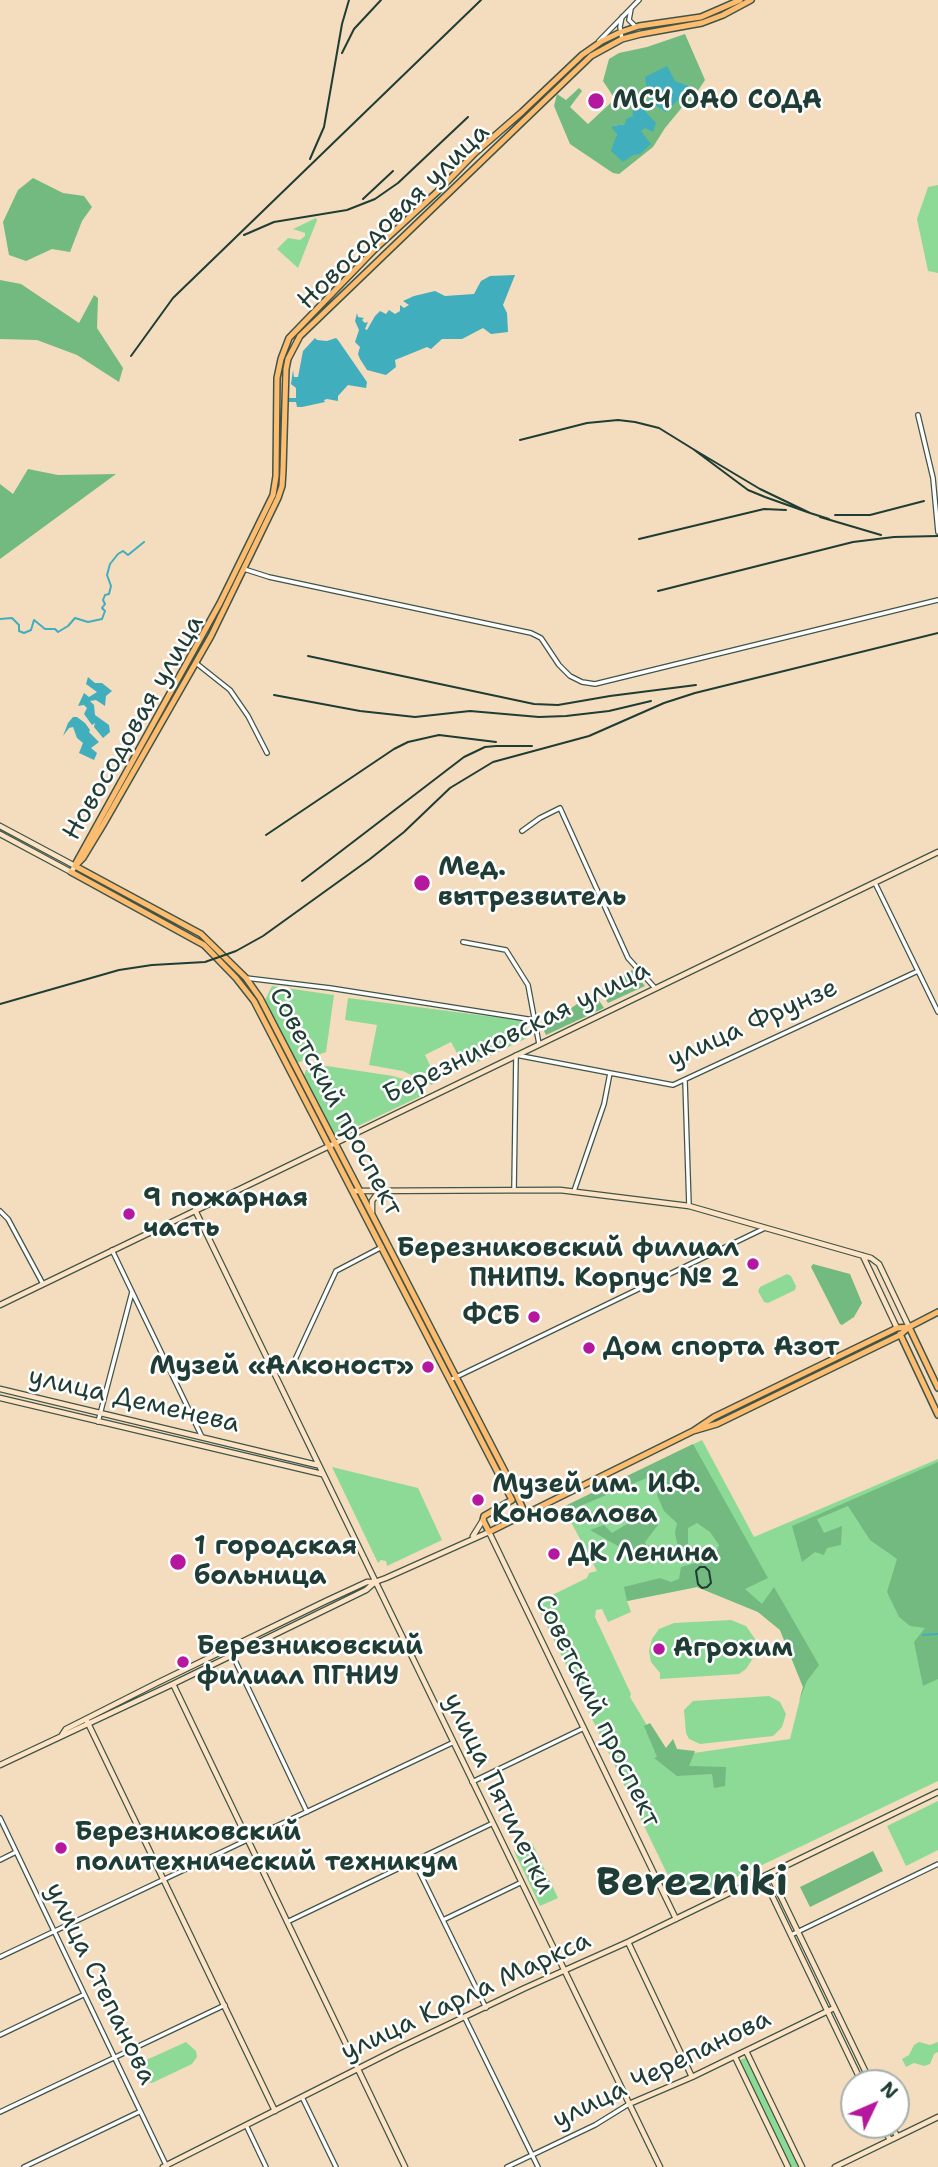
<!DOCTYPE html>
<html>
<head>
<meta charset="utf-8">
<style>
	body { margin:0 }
	#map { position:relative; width:938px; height:2167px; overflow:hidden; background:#f4dcbe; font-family:"Shantell Sans",sans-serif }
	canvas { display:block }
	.north { position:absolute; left:840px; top:2069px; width:70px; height:70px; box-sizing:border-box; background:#fff; border:2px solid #a5b1ae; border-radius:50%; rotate:46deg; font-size:19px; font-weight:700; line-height:28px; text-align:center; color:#1f3d34 }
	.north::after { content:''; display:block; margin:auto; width:24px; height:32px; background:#b5179e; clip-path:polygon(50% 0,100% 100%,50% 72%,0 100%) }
</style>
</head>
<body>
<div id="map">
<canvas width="938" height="2167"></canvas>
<div class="north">N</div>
</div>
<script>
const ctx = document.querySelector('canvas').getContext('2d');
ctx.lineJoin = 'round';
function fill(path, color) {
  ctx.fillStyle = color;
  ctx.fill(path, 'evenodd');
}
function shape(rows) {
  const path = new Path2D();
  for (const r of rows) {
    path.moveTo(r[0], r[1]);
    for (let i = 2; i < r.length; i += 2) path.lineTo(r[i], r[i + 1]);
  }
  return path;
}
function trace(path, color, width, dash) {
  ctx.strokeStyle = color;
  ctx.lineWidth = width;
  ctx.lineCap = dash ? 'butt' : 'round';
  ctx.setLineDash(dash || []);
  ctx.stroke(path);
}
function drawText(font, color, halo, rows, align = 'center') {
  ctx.font = font + ' "Shantell Sans",sans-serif';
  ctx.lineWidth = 5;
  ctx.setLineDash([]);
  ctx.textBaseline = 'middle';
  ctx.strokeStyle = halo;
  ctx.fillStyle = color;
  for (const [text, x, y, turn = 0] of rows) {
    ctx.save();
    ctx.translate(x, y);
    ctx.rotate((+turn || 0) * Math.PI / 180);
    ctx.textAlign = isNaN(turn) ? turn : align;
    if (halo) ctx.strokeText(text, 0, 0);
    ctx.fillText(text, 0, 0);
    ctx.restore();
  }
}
const green = shape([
	[938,185,938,273,928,271,917,219,928,187],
	[316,218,317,220,298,268,277,249,288,238,300,240,305,236,305,233,293,229],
	[272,986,334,995,326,1052,297,1063,265,1000],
	[348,998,525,1021,527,1038,465,1068,451,1042,425,1055,438,1082,431,1085,403,1071,369,1065,377,1025,345,1020],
	[327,1066,393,1076,413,1082,425,1094,335,1137,304,1076,306,1070],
	[787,1274,791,1276,796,1286,795,1290,768,1303,764,1302,758,1291,760,1287],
	[702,1440,754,1537,938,1459,938,1781,695,1897,685,1889,675,1890,536,1603,587,1578,589,1573,597,1571,563,1507],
	[697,1587,758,1612,780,1630,803,1687,790,1739,666,1757,630,1697,631,1694,595,1617,596,1610,602,1609,608,1622,631,1612,627,1601],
	[332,1467,418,1488,442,1540,387,1566,386,1561,381,1560,378,1563],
	[731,1620,746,1626,755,1639,755,1655,746,1669,739,1674,660,1679,660,1673,651,1662,649,1651,652,1639,659,1629,674,1623],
	[769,1696,780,1702,786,1714,782,1727,773,1736,700,1744,689,1739,686,1733,684,1710,693,1701],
	[938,1801,938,1850,906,1866,887,1826],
	[532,1843,558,1898,540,1906,514,1851],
	[186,2042,196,2051,197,2057,192,2064,152,2083,144,2082,138,2075,138,2068,144,2061],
	[919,2042,930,2045,938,2042,938,2052,934,2054,930,2064,924,2066,914,2063,906,2067,902,2059,909,2055,914,2045],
	[747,2057,800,2167,790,2167,738,2061]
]);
const forest = shape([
	[685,34,705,80,690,103,684,105,665,128,653,147,619,174,613,173,570,144,554,106,557,94,566,100,579,88,582,91,570,107,588,124,615,99,603,81,609,59,619,53,647,47],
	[636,96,645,111,645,127,614,148,617,134,613,126,626,124,633,116],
	[33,178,63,193,84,196,92,207,82,221,70,252,52,249,26,261,9,255,3,222,18,190],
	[0,280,21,284,79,323,94,295,98,298,97,328,123,368,119,382,77,355,37,340,0,339],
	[28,469,58,475,116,474,0,559,0,484,13,494],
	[632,970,645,986,608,1003,600,990],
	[594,993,604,1008,546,1035,544,1031,562,1014],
	[813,1264,850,1274,862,1303,854,1317,842,1325,840,1324,811,1267],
	[693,1444,768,1578,745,1589,762,1604,774,1587,819,1665,807,1681,799,1701,803,1687,780,1630,758,1612,697,1587,627,1601,624,1587,660,1578,671,1582,679,1579,681,1567,717,1557,716,1552,719,1545,710,1532,697,1523,688,1528,688,1547,678,1547,675,1533,677,1523,664,1511,657,1495,660,1481,649,1477,566,1512,563,1507],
	[938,1462,938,1679,923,1686,914,1642,925,1628,910,1626,899,1617,887,1592,897,1559,870,1540,848,1506,817,1519,824,1533,842,1526,841,1545,827,1548,824,1555,815,1552,802,1562,792,1526],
	[650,1506,658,1525,645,1542,651,1558,632,1554,590,1530,604,1525,612,1533,632,1521,637,1510],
	[650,1723,666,1748,673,1739,677,1749,695,1751,689,1766,726,1767,725,1786,714,1788,712,1774,677,1776,654,1758,657,1757,644,1726],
	[873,1851,883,1871,810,1907,800,1887]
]);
const water = shape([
	[667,66,675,81,691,87,666,112,652,103,647,92,645,77],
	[636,95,645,111,656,123,653,132,645,128,641,131,651,144,640,154,633,155,623,162,611,151,617,134,612,128,613,126,625,124,626,119,633,116,632,101],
	[515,275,503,305,507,313,508,332,491,334,483,328,462,339,442,339,431,349,427,347,395,360,396,367,386,375,367,370,360,359,358,354,360,347,355,342,359,330,355,321,357,313,358,317,364,318,362,320,365,323,368,322,365,329,367,330,375,316,380,311,386,314,389,310,395,314,400,311,400,305,404,308,409,305,403,301,414,296,435,291,445,296,474,294,481,281,490,276],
	[315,338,317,340,327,341,336,338,338,340,367,382,366,388,348,385,338,396,338,401,327,399,324,400,325,402,302,407,297,407,296,402,289,402,289,398,296,398,296,388,291,384,293,370,294,377,298,377,303,351],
	[88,677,95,683,102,683,112,691,106,696,105,706,96,700,90,701,94,705,95,715,109,725,110,732,103,738,94,727,95,723,92,725,84,714,87,708,84,705,78,706,84,693,89,697,97,692,86,684],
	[77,717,85,723,90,730,89,732,99,742,91,748,97,753,94,760,79,753,83,743,77,738,73,727,69,728,63,736,68,723,73,717]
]);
const stream = shape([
	[0,619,12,618,19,625,19,631,24,633,31,630,34,620,45,629,55,629,58,632,68,626,75,618,88,622,102,619,105,611,102,608,105,604,103,600,105,595,109,594,111,586,107,575,110,564,118,554,123,551,128,555,144,542],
	[923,1635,938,1634]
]);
const street = shape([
	[631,9,629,20,635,26],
	[622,17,620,27,622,39],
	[599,41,639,0],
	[918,415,933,478,938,532],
	[244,569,269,577,531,633,541,638,559,665,570,676,582,682,595,684,938,600],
	[196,663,230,690,248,716,267,753],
	[522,831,540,818,560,808,628,958,655,988],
	[875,883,938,1012],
	[463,942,506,950,528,985,539,1044],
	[246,978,330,988,534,1020],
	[685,1081,689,1206],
	[514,1190,516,1055,673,1085,918,971],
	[574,1191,604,1104,610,1073],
	[0,1211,8,1219,43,1284],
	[112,1250,202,1437],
	[273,1373,293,1364,336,1271,382,1247],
	[450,1380,765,1228],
	[98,1422,132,1292],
	[232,1654,307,1812],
	[472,1782,584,1728],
	[0,1818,167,2167],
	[0,1860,16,1852],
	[414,1861,486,2008],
	[443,1920,520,1883],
	[287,1922,491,1824],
	[791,1935,938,1864],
	[0,1957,452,1743],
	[465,2018,538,2167],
	[0,2035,83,1995],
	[302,2097,336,2167],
	[0,2112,225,2005],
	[246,2125,266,2167],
	[24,2167,139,2112],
	[507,2167,595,2125,629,2104]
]);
const secondary = shape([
	[0,826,75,866,71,872,0,834],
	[353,1191,560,1190,689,1206,871,1258,879,1264,909,1327],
	[195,1210,660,2167],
	[372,1213,372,1201,379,1191],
	[863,1256,897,1328],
	[0,1305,938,852],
	[0,1389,317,1465],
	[0,1398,322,1474],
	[473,1536,483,1520],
	[173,1684,405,2167],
	[86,1719,275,2111],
	[62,1735,66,1729,157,1683,326,1601,367,1582,375,1582,386,1578,489,1532,676,1919],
	[0,1765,173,1684,366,1590,374,1583],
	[770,1874,871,2083],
	[763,1877,862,2083],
	[628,1942,692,2077],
	[746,2051,802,2167],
	[735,2057,788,2167],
	[629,2104,692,2077,834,2008],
	[882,2125,890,2140],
	[891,2125,897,2136],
	[163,2167,399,2048,525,1988,628,1942,938,1792],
	[835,2167,938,2117]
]);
const primary = shape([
	[76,863,220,603,273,495,276,476,277,378,281,359,289,338,375,249,437,192,475,153,522,112,582,55,602,41,621,32,639,26,701,17,740,0],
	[75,866,83,858,103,825,211,636,278,498,282,486,283,470,286,369,288,359,300,336,591,56,622,39,641,34,702,23,723,15,751,0],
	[75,866,201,934,246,978,260,998,514,1489,523,1509,520,1518],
	[71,872,204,945,236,978,254,1001,512,1500],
	[909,1327,938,1388],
	[900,1334,938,1415],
	[693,1431,717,1424,900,1335,909,1327,938,1312],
	[512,1500,484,1516,483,1520,489,1532,693,1431,714,1417,897,1328,909,1327]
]);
const rail = shape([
	[342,53,354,29,381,0],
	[310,159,324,127,342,24,349,0],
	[363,199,393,171],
	[244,235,274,222,347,210,375,199,398,183,468,117],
	[131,356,173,298,481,0],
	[520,440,587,423,618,420,635,422,659,428,693,449],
	[810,513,760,489,693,449,748,490,765,497,810,513,829,519],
	[835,515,870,515,924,501],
	[820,517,881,535],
	[639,539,764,509,786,510],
	[658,591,853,542,894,537,938,536],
	[308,656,534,704,558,705,610,696,696,685],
	[274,695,360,711,415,717,470,711,539,717,566,716,609,711,651,701],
	[266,835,394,749,408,742,439,735,496,742],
	[302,881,464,757,485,747,496,746,532,746],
	[0,1004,119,970,152,965,205,962,236,951,263,936,370,859,404,832,450,788,493,762,589,736,664,703,695,693,938,633],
	[700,1567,705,1567,709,1571,711,1583,707,1587,702,1588,698,1584,696,1571,700,1567]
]);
const markers = [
	[596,101,9,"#b5179e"],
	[422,883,9,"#b5179e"],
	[129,1214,7,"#b5179e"],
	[753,1264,7,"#b5179e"],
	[534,1317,7,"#b5179e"],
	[589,1348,7,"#b5179e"],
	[428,1367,7,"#b5179e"],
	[478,1500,7,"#b5179e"],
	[554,1554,7,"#b5179e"],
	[178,1562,9,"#b5179e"],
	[659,1649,7,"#b5179e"],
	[183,1662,7,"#b5179e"],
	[61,1848,7,"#b5179e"]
];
const poiNames = [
	["МСЧ ОАО СОДА",612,101],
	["Мед.",438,868],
	["вытрезвитель",438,898],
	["9 пожарная",143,1199],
	["часть",143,1229],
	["Березниковский филиал",739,1249,"right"],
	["ПНИПУ. Корпус № 2",739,1279,"right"],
	["ФСБ",520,1317,"right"],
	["Дом спорта Азот",603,1348],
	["Музей «Алконост»",414,1367,"right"],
	["Музей им. И.Ф.",492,1485],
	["Коновалова",492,1515],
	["1 городская",194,1547],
	["больница",194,1577],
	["ДК Ленина",568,1554],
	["Березниковский",197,1647],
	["филиал ПГНИУ",197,1677],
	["Агрохим",673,1649],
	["Березниковский",75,1833],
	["политехнический техникум",75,1863]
];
const streetNames = [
	["Новосодовая улица",394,217,-44],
	["Новосодовая улица",134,728,-60],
	["улица Фрунзе",753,1024,-24],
	["Березниковская улица",517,1033,-26],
	["Советский проспект",335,1102,62],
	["улица Деменева",134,1401,13],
	["Советский проспект",597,1711,64],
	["улица Пятилетки",498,1794,64],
	["улица Степанова",100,1984,64],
	["улица Карла Маркса",466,1997,-25],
	["улица Черепанова",662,2070,-26]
];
const townNames = [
	["Berezniki",692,1885]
];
fill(green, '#8dda97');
fill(forest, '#72ba80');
fill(water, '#40aebd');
trace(stream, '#40aebd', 2);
trace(street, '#3f5549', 6);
trace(secondary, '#3f5549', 7);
trace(primary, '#3f5549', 8);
trace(street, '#fff', 3.5);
trace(secondary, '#fee4c5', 4.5);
trace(primary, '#fdbc6f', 5);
trace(rail, '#1f3d34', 2);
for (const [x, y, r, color] of markers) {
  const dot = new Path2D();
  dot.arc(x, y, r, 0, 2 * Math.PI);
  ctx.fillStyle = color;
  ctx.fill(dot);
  trace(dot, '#fff', 2.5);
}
drawText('bold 26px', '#1f3d34', '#fff', poiNames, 'left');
drawText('26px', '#1f3d34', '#fff', streetNames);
drawText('bold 40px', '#1f3d34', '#fff', townNames);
</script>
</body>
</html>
